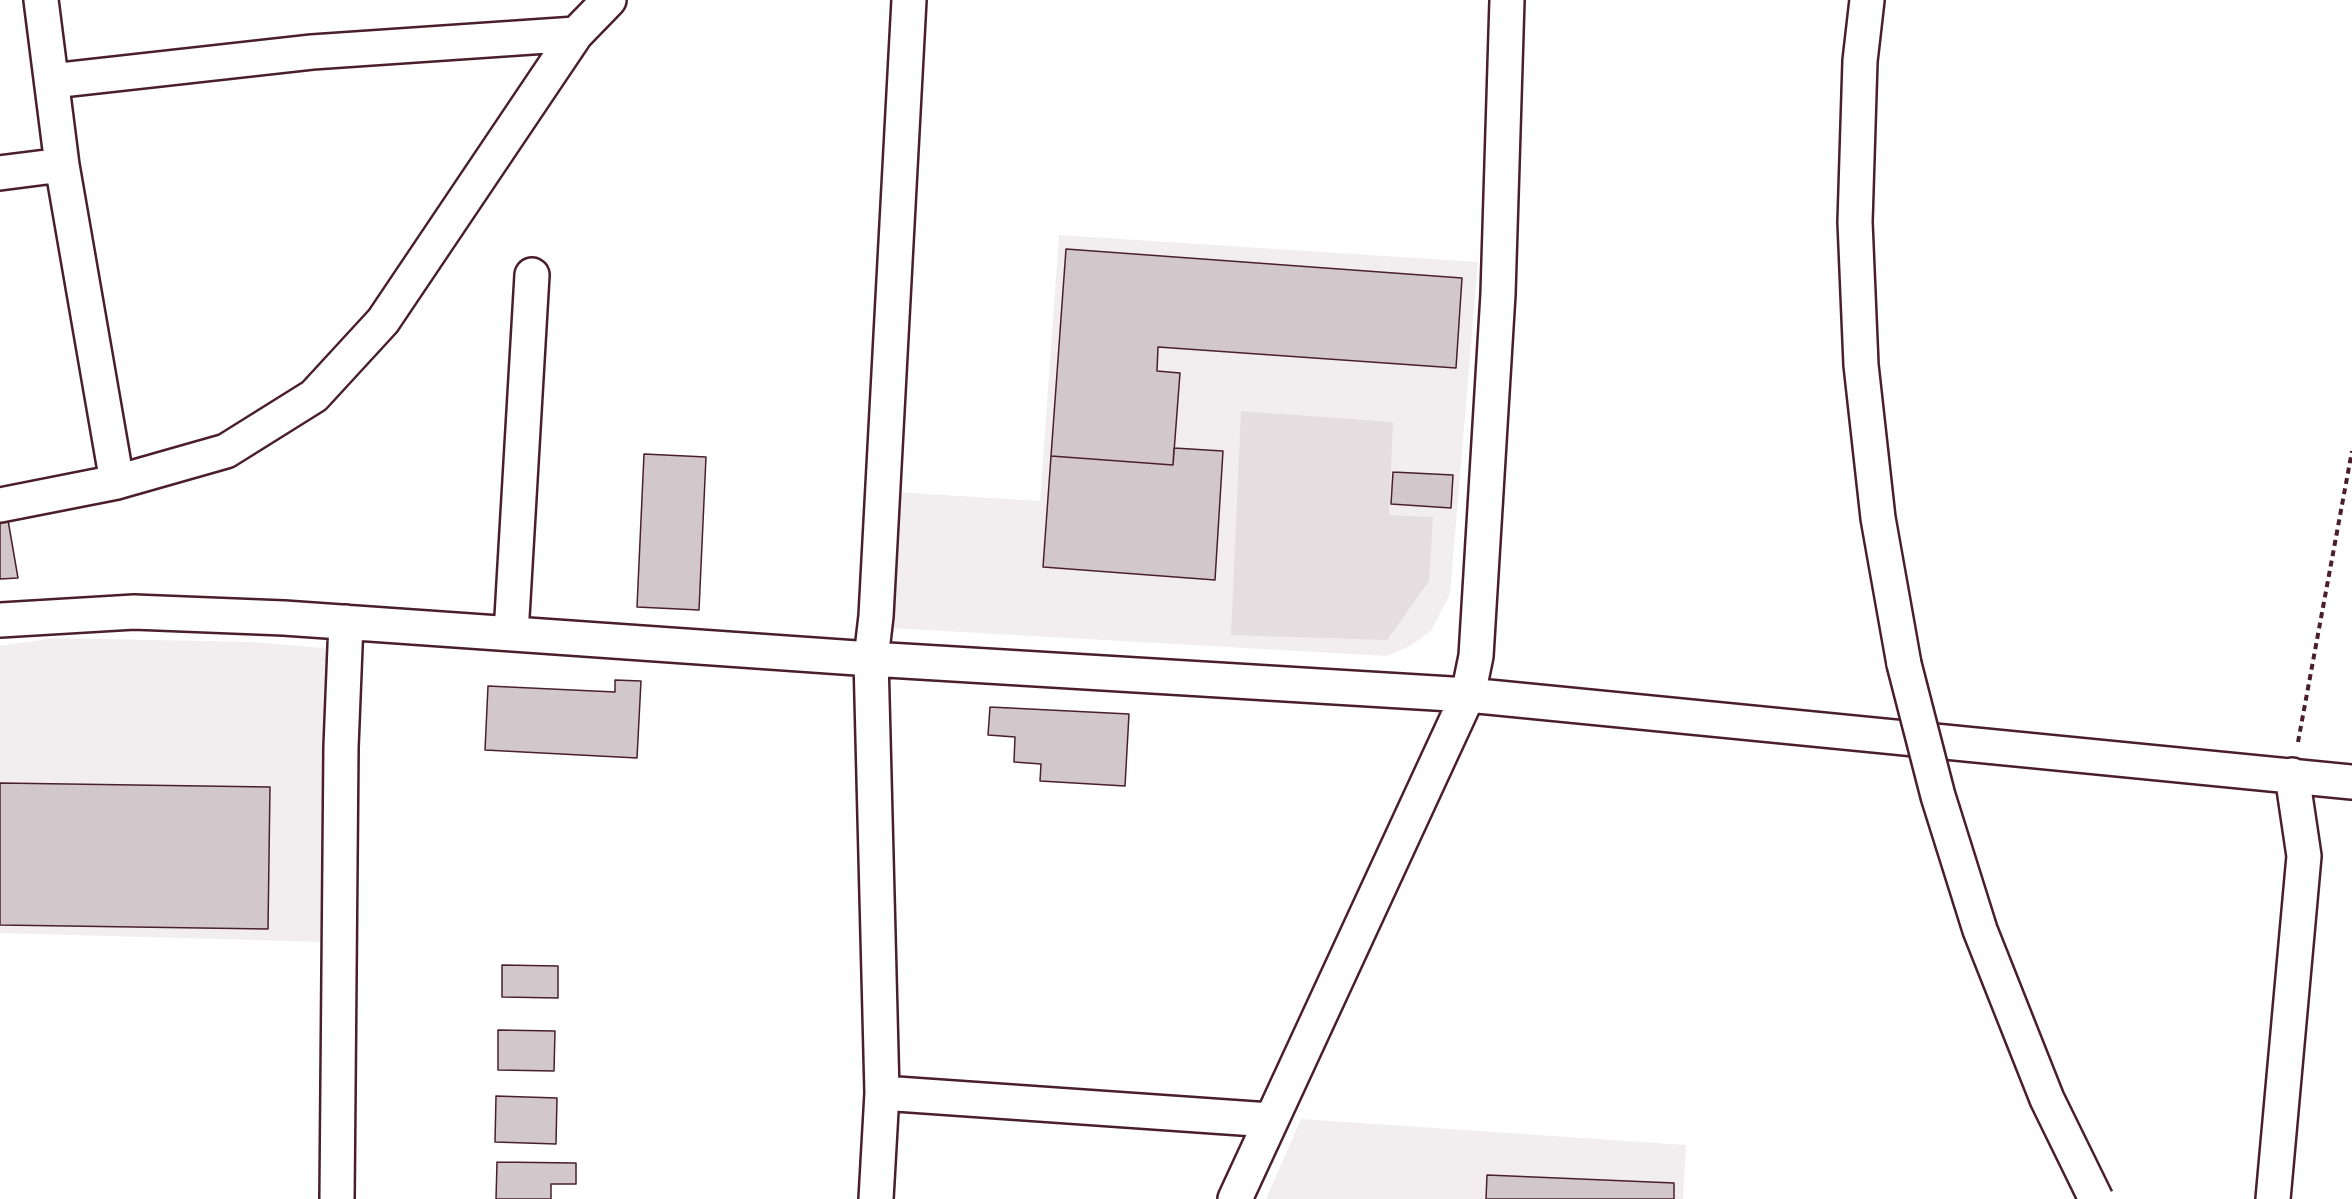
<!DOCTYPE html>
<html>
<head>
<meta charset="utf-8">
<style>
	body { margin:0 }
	canvas { display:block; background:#fff }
</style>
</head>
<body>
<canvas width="2352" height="1199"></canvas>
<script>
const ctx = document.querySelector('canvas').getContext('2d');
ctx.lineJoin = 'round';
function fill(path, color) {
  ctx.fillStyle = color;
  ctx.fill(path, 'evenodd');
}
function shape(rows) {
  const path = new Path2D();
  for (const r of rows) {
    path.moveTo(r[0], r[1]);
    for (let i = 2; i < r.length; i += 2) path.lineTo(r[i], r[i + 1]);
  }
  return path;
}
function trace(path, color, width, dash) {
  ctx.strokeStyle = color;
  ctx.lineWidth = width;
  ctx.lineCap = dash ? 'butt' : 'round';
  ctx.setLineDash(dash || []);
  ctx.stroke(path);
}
const built = shape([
	[1059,235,1478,262,1450,594,1431,631,1410,646,1387,656,891,628,896,492,1040,501],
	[54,638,253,642,333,649,327,942,0,933,0,646],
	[1301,1119,1686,1145,1683,1199,1266,1199]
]);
const green = shape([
	[1241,411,1393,422,1389,515,1433,517,1429,581,1387,640,1231,635]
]);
const building = shape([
	[1066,249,1462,278,1456,368,1158,347,1157,371,1180,373,1173,465,1051,456,1066,249],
	[1174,448,1223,451,1215,580,1043,567,1051,456,1173,465,1174,448],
	[644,454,706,457,699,610,637,607,644,454],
	[1393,472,1453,475,1451,508,1391,504,1393,472],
	[8,520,18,578,0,579,0,523,8,520],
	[615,680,641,681,637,758,485,750,488,686,615,692,615,680],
	[990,707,1129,714,1125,786,1040,781,1041,764,1014,762,1015,737,988,735,990,707],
	[0,783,270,787,268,929,0,925,0,783],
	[502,965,558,966,558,998,502,997,502,965],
	[498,1030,555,1031,554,1071,498,1070,498,1030],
	[496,1096,557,1098,556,1144,495,1142,496,1096],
	[497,1162,576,1163,576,1184,551,1184,551,1199,496,1199,497,1162],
	[1487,1175,1674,1183,1674,1199,1486,1199,1487,1175]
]);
const path = shape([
	[2298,742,2352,451]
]);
const minor = shape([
	[41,0,62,165,117,482],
	[52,81,312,52,576,34],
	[0,173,62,165],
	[0,505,117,482,226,451,314,396,383,321,576,34,609,0],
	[0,620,134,612,284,618,871,659,1468,695,2352,782],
	[511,634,532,275],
	[882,1093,1270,1120],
	[337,1199,341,747,346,622],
	[876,1199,882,1093,871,659,876,616,909,0],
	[1235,1199,1468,695,1476,656,1498,294,1507,0],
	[2273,1199,2304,856,2292,775]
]);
const highway = shape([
	[1867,0,1860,61,1855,222,1861,365,1878,518,1904,664]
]);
const highwayBridge = shape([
	[1904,664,1938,796,1980,930,2047,1099,2096,1199]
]);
fill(built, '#f2eeef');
fill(green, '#e5dee0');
fill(building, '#d2c7cb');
trace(building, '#4a1f2b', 1.5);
trace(minor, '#4a1f2b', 38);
trace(highway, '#4a1f2b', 38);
trace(path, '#4a1f2b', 4, [6, 4.5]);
trace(minor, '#fff', 33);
trace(highway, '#fff', 33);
trace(highwayBridge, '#4a1f2b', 38, []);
trace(highwayBridge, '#fff', 33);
</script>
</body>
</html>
